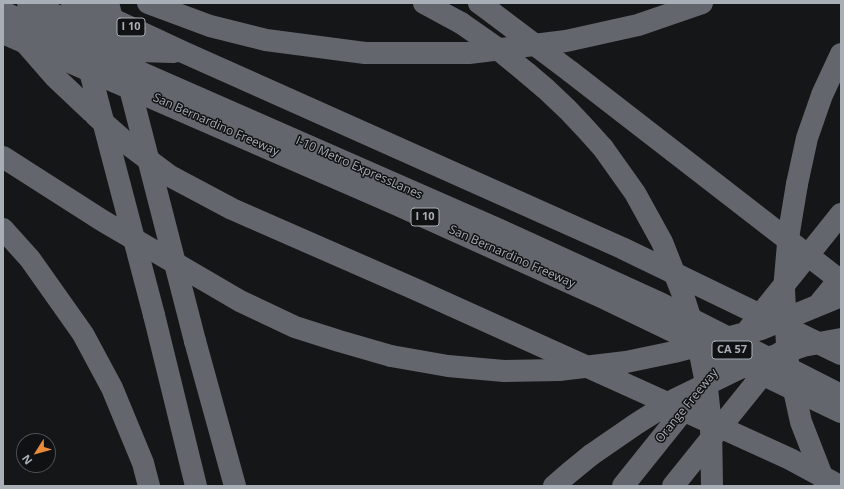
<!DOCTYPE html>
<html>
<head>
<meta charset="utf-8">
<style>
	body { margin:0 }
	#map { position:relative; width:844px; height:489px; overflow:hidden; background:#151617; font-family:"Open Sans",sans-serif }
	canvas { display:block }
	.frame { position:absolute; inset:0; border:4px solid #a8afb7; pointer-events:none }
	.north { position:absolute; left:16px; top:433px; width:40px; height:40px; box-sizing:border-box; background:#101112; border:1px solid #4d5054; border-radius:50%; rotate:233deg; font-size:11px; font-weight:700; line-height:16px; text-align:center; color:#a8afb7 }
	.north::after { content:''; display:block; margin:auto; width:14px; height:18px; background:#ea8b3a; clip-path:polygon(50% 0,100% 100%,50% 72%,0 100%) }
</style>
</head>
<body>
<div id="map">
<canvas width="844" height="489"></canvas>
<div class="frame"></div>
<div class="north">N</div>
</div>
<script>
const ctx = document.querySelector('canvas').getContext('2d');
ctx.lineJoin = 'round';
function shape(rows) {
  const path = new Path2D();
  for (const r of rows) {
    path.moveTo(r[0], r[1]);
    for (let i = 2; i < r.length; i += 2) path.lineTo(r[i], r[i + 1]);
  }
  return path;
}
function trace(path, color, width, dash) {
  ctx.strokeStyle = color;
  ctx.lineWidth = width;
  ctx.lineCap = dash ? 'butt' : 'round';
  ctx.setLineDash(dash || []);
  ctx.stroke(path);
}
function drawText(font, color, halo, rows, align = 'center') {
  ctx.font = font + ' "Open Sans",sans-serif';
  ctx.lineWidth = 3;
  ctx.setLineDash([]);
  ctx.textBaseline = 'middle';
  ctx.strokeStyle = halo;
  ctx.fillStyle = color;
  for (const [text, x, y, turn = 0] of rows) {
    ctx.save();
    ctx.translate(x, y);
    ctx.rotate((+turn || 0) * Math.PI / 180);
    ctx.textAlign = isNaN(turn) ? turn : align;
    if (halo) ctx.strokeText(text, 0, 0);
    ctx.fillText(text, 0, 0);
    ctx.restore();
  }
}
const highway = shape([
	[28,3,139,51,174,52],
	[78,3,183,52,622,248,841,354],
	[148,3,210,26,266,40,365,53,469,53,566,41,638,25,702,3],
	[424,3,461,23],
	[479,3,494,14],
	[3,12,500,230,662,304,841,395],
	[3,33,393,203,606,299,712,350],
	[571,72,841,281],
	[527,73,547,90,568,110,585,128,603,148],
	[96,116,130,146,170,176,232,209,417,290,643,392,790,459,840,486],
	[3,157,103,221,240,301,295,327,339,341,391,356],
	[797,184,807,138,822,95,841,54],
	[3,229,30,259,83,334,112,388,143,463,149,486],
	[154,315,196,486],
	[195,341,235,486],
	[747,367,841,412],
	[554,486,569,473,591,455]
]);
const highwayBridge = shape([
	[72,3,154,315],
	[108,3,195,341],
	[3,10,21,38,55,77,92,112],
	[494,14,571,72],
	[461,23,494,46,527,73],
	[603,148,635,193,662,242,683,295,697,339,707,388,711,426,712,486],
	[797,184,789,232,784,290,788,363,801,422,826,486],
	[819,304,841,277],
	[391,356,448,366,504,371,559,370,626,362,674,352,761,329,841,296],
	[591,455,636,424,674,400,742,367,803,346,841,339],
	[623,486,841,214],
	[673,486,780,353]
]);
const shields = [
	[131,27,28],
	[425,217,28],
	[732,350,40]
];
const shieldNames = [
	["I 10",131,27],
	["I 10",425,217],
	["CA 57",732,350]
];
const streetNames = [
	["San Bernardino Freeway",216,125,24],
	["I-10 Metro ExpressLanes",359,168,24],
	["San Bernardino Freeway",512,257,24],
	["Orange Freeway",687,406,-51]
];
trace(highway, '#63676d', 22);
trace(highwayBridge, '#63676d', 22);
for (const [x, y, w] of shields) {
  const box = new Path2D();
  box.roundRect(x - w / 2, y - 9, w, 18, 3);
  ctx.fillStyle = '#101112';
  ctx.fill(box);
  trace(box, '#a8afb7', 1);
}
drawText('bold 11px', '#a8afb7', null, shieldNames);
drawText('12px', '#a8afb7', '#101112', streetNames);
</script>
</body>
</html>
